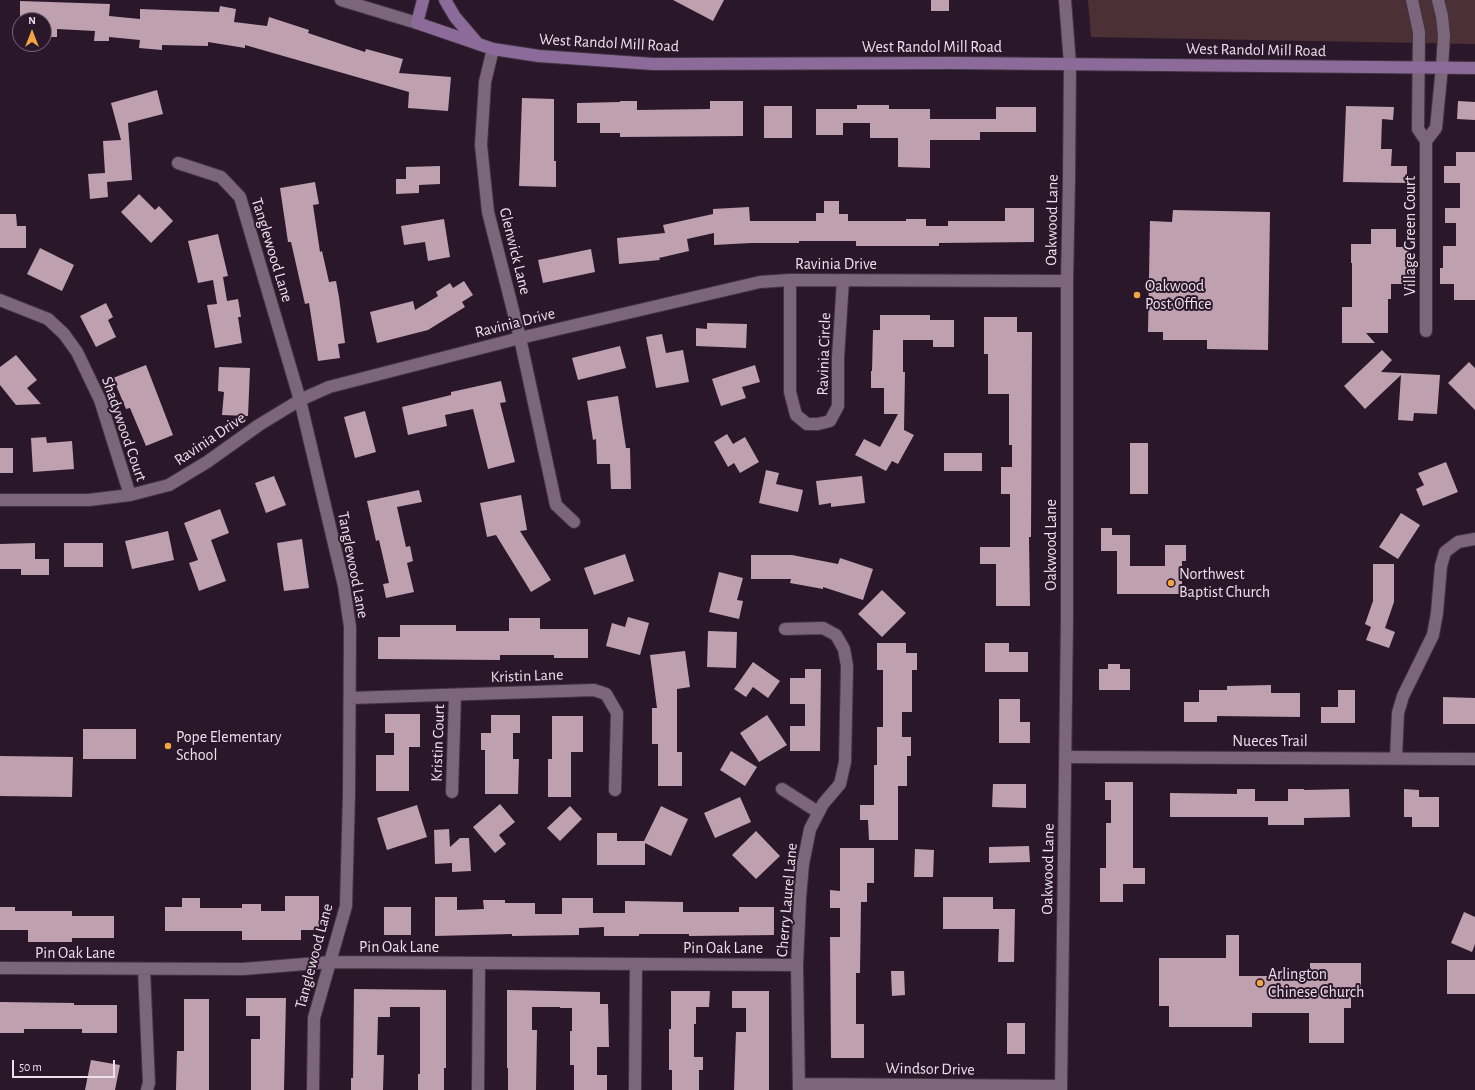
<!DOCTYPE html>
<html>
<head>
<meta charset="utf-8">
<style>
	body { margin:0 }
	#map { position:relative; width:1475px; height:1090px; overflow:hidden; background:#2a182a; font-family:"Alegreya Sans",sans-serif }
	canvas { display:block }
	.north { position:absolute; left:12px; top:12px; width:40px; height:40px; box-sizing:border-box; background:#2a182a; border:1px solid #786878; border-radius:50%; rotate:0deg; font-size:11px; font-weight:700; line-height:16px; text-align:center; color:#ede0ec }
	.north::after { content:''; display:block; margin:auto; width:14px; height:18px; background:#f3a442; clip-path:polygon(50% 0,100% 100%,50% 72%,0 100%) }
	.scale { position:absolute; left:12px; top:1060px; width:103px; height:18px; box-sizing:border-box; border:2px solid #ede0ec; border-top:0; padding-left:5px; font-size:12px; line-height:14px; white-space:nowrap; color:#ede0ec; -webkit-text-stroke:3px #2a182a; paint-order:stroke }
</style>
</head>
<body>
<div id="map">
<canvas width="1475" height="1090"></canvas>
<div class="north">N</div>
<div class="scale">50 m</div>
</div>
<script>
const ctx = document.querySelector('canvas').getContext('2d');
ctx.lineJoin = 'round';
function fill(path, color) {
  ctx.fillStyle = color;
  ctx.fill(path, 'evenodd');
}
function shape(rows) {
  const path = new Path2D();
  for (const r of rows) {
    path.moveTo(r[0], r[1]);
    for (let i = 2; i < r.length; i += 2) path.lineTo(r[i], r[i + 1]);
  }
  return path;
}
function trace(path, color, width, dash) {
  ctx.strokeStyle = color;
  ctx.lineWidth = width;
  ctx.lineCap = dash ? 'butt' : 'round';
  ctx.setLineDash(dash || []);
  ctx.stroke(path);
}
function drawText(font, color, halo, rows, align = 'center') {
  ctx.font = font + ' "Alegreya Sans",sans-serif';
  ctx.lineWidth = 4;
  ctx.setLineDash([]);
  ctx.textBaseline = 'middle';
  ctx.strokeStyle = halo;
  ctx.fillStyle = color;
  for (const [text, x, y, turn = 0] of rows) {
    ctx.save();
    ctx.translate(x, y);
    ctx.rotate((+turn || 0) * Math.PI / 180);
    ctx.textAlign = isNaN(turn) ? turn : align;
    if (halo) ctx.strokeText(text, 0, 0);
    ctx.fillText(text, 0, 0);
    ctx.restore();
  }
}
const green = shape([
	[1088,0,1475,0,1475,44,1091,37]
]);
const building = shape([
	[673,0,724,0,713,21],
	[931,0,949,0,949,11,931,11],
	[20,1,110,4,109,16,140,19,140,9,219,12,220,6,236,9,234,22,267,26,269,17,309,30,308,33,365,52,366,49,403,59,399,73,451,77,448,111,408,108,409,92,245,45,245,48,208,42,208,46,162,45,162,50,139,48,140,40,109,37,109,41,94,41,95,31,57,29,57,37,44,37,44,20,20,20],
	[157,90,163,114,128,123,132,180,107,182,108,197,90,199,88,174,105,173,103,141,121,140,111,103],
	[522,98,554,99,554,161,556,161,556,187,519,186],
	[620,101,637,101,637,110,710,109,710,101,743,101,743,136,620,137,620,133,600,133,600,123,577,123,577,103,620,102],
	[1458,101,1475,102,1475,120,1457,119],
	[857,105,889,105,889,109,930,109,930,119,996,119,996,107,1036,107,1036,132,980,132,980,140,930,140,930,168,898,167,898,138,870,138,870,123,843,123,843,135,816,135,816,109,857,109],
	[764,106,792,106,792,138,764,138],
	[1346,106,1394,107,1393,120,1382,119,1381,149,1392,149,1391,166,1407,166,1407,183,1343,182],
	[1456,152,1475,152,1475,300,1454,300,1454,284,1440,284,1440,268,1443,268,1443,246,1456,246,1456,223,1445,223,1445,208,1460,208,1460,183,1444,183,1444,166,1456,166],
	[440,166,440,184,419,185,419,193,396,194,396,179,406,179,406,167],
	[315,182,319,204,313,205,320,252,322,251,329,282,336,281,339,297,345,343,338,344,340,358,318,361,309,303,305,304,291,242,288,242,280,188],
	[139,194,155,210,159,206,173,221,151,243,121,212],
	[824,201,839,201,839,214,848,214,848,221,906,221,906,219,926,219,926,226,948,226,948,221,1005,221,1005,208,1034,208,1034,242,939,243,939,246,856,246,856,241,799,241,799,243,751,243,714,245,714,233,687,239,689,251,659,258,660,260,619,264,617,238,665,233,663,225,713,214,713,209,749,207,750,221,816,221,816,213,824,213],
	[1173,210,1270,212,1268,350,1207,349,1207,340,1163,340,1163,332,1148,332,1150,221,1172,222],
	[0,214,16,214,17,226,26,226,26,248,0,248],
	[444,219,450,257,428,261,425,242,404,245,401,226],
	[1371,229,1396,229,1396,247,1409,247,1407,284,1391,284,1391,299,1388,299,1388,333,1366,333,1375,343,1342,343,1342,307,1352,307,1352,263,1351,263,1351,244,1371,244],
	[218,234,228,276,223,277,227,301,238,299,241,317,238,317,242,343,215,348,207,305,217,304,213,280,198,283,188,241],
	[40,248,74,265,62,291,27,274],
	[591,249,595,272,543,283,538,260],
	[464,281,473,295,462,302,465,307,428,330,377,343,370,312,413,301,415,310,438,296,436,292,450,283,453,288],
	[106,303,113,317,108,320,116,337,96,347,80,316],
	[880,315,930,315,930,320,954,320,954,347,933,347,933,340,903,340,903,372,905,372,904,430,914,435,898,464,892,461,886,471,855,455,864,439,880,447,898,414,884,414,884,388,871,388,871,371,872,371,873,330,880,330],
	[984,317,1017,317,1017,332,1032,332,1031,537,1029,537,1030,606,996,606,996,564,980,564,980,547,1010,547,1010,494,1001,494,1001,467,1012,467,1012,445,1009,445,1009,394,988,394,988,354,984,354],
	[707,323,747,324,746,348,696,346,696,328,707,329],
	[662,334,666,353,683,350,689,382,656,388,646,337],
	[620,346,626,368,578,380,572,358],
	[1382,350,1392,360,1381,372,1440,375,1437,414,1414,413,1413,421,1398,420,1401,375,1365,409,1344,386],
	[16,355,37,380,27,388,41,404,16,405,0,385,0,367],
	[1469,362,1475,368,1475,410,1448,383],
	[146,365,173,435,146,446,130,408,126,409,113,378],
	[755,365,760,382,742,387,746,398,721,406,712,379],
	[219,367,250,368,248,416,222,415,224,392,218,391],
	[501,381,506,402,500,403,515,462,488,469,473,409,445,415,447,426,408,435,402,407,451,395,451,392],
	[618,396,626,448,630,448,631,489,611,489,610,464,597,464,596,439,593,440,587,401],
	[365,411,376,452,355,458,344,417],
	[727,434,733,444,745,437,759,462,740,473,734,463,728,467,714,442],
	[46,437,47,443,72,441,74,469,33,472,31,438],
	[1130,443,1148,443,1148,494,1130,494],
	[0,448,13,448,13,473,0,473],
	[944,453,982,453,982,471,944,471],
	[1446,462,1458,492,1423,506,1416,489,1424,485,1418,473],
	[766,470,779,473,776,484,803,490,798,512,759,503],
	[274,476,286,505,266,513,255,483],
	[862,476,865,503,831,507,831,503,819,505,816,481],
	[419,490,422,502,397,507,406,547,410,546,413,561,407,563,414,592,386,598,383,584,389,583,379,540,376,541,367,501],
	[521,495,527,530,520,531,551,580,531,592,496,535,487,537,480,503],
	[220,509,229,533,211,540,226,581,199,591,189,563,198,560,184,523],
	[1401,513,1420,525,1398,559,1379,547],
	[1101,528,1112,528,1112,535,1130,535,1130,566,1165,566,1165,545,1186,545,1186,561,1182,561,1182,594,1117,594,1117,551,1101,551],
	[168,531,174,560,132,569,125,541],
	[302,539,309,588,284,591,277,543],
	[35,543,35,559,49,559,49,575,21,575,21,569,0,569,0,544],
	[64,543,103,543,103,567,64,567],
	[625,554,634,581,594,595,584,568],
	[751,555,792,555,838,564,840,558,873,569,863,600,823,587,823,589,790,583,791,579,751,579],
	[1373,564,1394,564,1394,602,1385,628,1395,632,1389,648,1366,640,1371,627,1365,624,1373,601],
	[719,572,743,578,737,600,743,601,739,619,709,612],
	[882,590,906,613,882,637,858,614],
	[628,617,649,623,640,655,606,646,612,623,625,627],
	[509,618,540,618,540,629,588,629,588,658,554,658,554,655,500,655,500,660,378,659,378,637,400,637,400,625,456,625,456,631,509,631],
	[708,631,737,632,736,668,707,667],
	[877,643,906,643,906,653,917,653,917,670,912,670,912,712,902,712,902,737,911,737,911,756,907,756,907,786,898,786,898,840,869,840,868,820,860,820,860,805,874,805,874,765,877,765,877,727,883,727,883,670,877,670],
	[985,643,1009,643,1009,652,1028,652,1028,672,985,672],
	[685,651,690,687,677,689,677,752,682,752,682,786,658,786,658,744,652,744,652,708,657,708,650,655],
	[753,662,780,681,768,698,753,687,746,697,734,689],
	[1108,664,1120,664,1120,669,1130,669,1130,690,1099,690,1099,669,1108,669],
	[805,669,821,669,820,751,790,751,790,726,805,726,805,704,790,704,790,678,805,678],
	[1271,685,1271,693,1300,693,1300,717,1217,716,1217,722,1184,722,1184,702,1199,702,1199,690,1227,690,1227,686],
	[1338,690,1355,690,1355,723,1321,723,1321,707,1338,707],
	[1443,697,1475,698,1475,724,1443,724],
	[999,699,1020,699,1020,722,1030,722,1030,743,999,743],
	[385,714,420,714,420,747,409,747,409,791,376,791,376,755,394,755,394,733,385,733],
	[491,715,520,715,520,733,513,733,513,759,519,759,518,794,485,794,485,750,481,750,481,733,491,733],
	[767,715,787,745,759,762,740,733],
	[552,716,583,716,583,752,571,752,571,797,548,797,548,759,552,759],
	[83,729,136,729,136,759,83,759],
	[731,751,757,767,745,786,720,770],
	[0,756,73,757,72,797,0,796],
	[1105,782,1133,782,1133,868,1145,868,1145,884,1123,884,1123,902,1100,902,1100,868,1106,868,1106,823,1111,823,1111,800,1105,800],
	[993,784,1026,784,1026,808,992,807],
	[1237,789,1255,789,1255,801,1288,801,1288,789,1304,789,1304,790,1349,789,1350,817,1304,818,1304,825,1268,825,1268,817,1170,817,1170,793,1237,794],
	[1404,789,1419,790,1419,797,1439,797,1439,827,1412,827,1412,817,1404,817],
	[740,797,751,822,715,838,704,813],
	[500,804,515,822,499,835,506,844,495,853,473,827],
	[417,805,427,837,387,850,377,818],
	[570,806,582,819,560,841,547,828],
	[661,806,688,819,671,856,645,843,645,865,597,865,597,833,617,833,617,841,644,841],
	[449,829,450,847,460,838,469,838,471,871,452,872,452,863,435,864,434,830],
	[756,831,780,856,756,879,732,855],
	[1029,846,1030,862,989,863,989,847],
	[840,848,874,848,874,883,867,883,867,902,861,902,860,973,856,973,856,1024,864,1024,864,1058,831,1058,830,937,840,937,840,908,830,908,830,890,840,891],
	[915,849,934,850,933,877,914,877],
	[285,896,319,896,319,930,301,930,301,940,242,940,242,931,165,931,165,907,182,907,182,898,200,898,200,908,242,908,242,904,261,904,261,911,285,911],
	[435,897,457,897,457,910,484,909,483,900,505,900,505,903,535,903,535,914,562,914,562,898,593,898,593,913,625,913,625,901,683,902,683,912,739,912,739,907,774,907,774,935,689,936,689,934,639,934,639,936,604,936,604,927,579,928,579,935,512,936,512,934,435,936],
	[943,897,993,897,993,909,1015,909,1014,962,998,962,999,929,943,929],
	[0,907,15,907,15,911,72,911,72,916,114,916,114,938,72,938,72,942,28,942,28,930,0,930],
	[384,907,411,907,411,935,384,935],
	[1464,912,1475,917,1475,944,1472,952,1451,943],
	[1226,935,1239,935,1239,976,1310,976,1310,963,1361,963,1361,990,1351,990,1351,1008,1344,1008,1344,1043,1309,1043,1309,1013,1252,1013,1252,1027,1169,1027,1169,1006,1159,1006,1159,958,1226,958],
	[1447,960,1475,960,1475,994,1447,994],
	[891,971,904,971,905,995,892,996],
	[354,989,446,990,446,1068,444,1068,444,1090,418,1090,418,1074,420,1074,420,1007,390,1007,390,1017,378,1017,377,1055,384,1055,383,1090,351,1090,351,1078,353,1078],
	[507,990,600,992,600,1004,608,1004,609,1047,597,1047,597,1075,607,1075,607,1090,574,1090,574,1065,570,1065,570,1031,572,1031,572,1008,560,1008,560,1007,532,1007,532,1030,537,1030,536,1090,508,1090,508,1068,507,1068],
	[671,991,710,991,709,1007,696,1007,696,1024,694,1024,694,1057,703,1057,703,1070,699,1070,699,1090,672,1090,672,1070,669,1070,669,1029,671,1029],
	[732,991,769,991,769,1090,734,1090,736,1032,746,1032,746,1008,732,1008],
	[246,998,286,998,284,1090,251,1090,251,1039,260,1039,260,1016,246,1016],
	[184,999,209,999,209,1090,176,1090,177,1051,184,1051],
	[0,1002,74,1003,74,1005,117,1005,117,1033,82,1033,82,1029,24,1029,24,1033,0,1033],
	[1007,1023,1025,1023,1025,1054,1007,1054],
	[91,1060,120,1065,115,1090,85,1090]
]);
const minor = shape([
	[1412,0,1419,32,1418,129,1426,141,1426,331],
	[493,49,485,82,481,145,488,212,520,338,556,505,574,522],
	[1426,141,1436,128,1442,67,1444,36,1442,16,1438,0],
	[178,163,221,177,240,197,300,400,344,586,350,627,349,794,346,906,314,1018,313,1090],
	[790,280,790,392,796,415,807,424,818,424,830,421,838,406,838,358,843,280],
	[0,300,48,319,64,334,77,352,100,400,130,495],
	[0,500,89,500,130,495,169,485,207,462,259,425,300,400,329,387,520,338,760,282,790,280,1067,281],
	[785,629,823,628,836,635,844,649,847,666,845,762,840,784,823,804,810,829,803,864,800,898,797,965,799,1090],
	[350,698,594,690,606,694,617,713,615,790],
	[1066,757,1475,759],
	[1396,758,1398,713,1403,696,1433,635,1437,613,1441,566,1445,552,1458,542,1475,539],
	[782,789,818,812],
	[452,792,455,695],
	[0,968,243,969,330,962,797,965],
	[144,969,149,1083,147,1090],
	[799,1084,1061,1086],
	[478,1090,479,963],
	[635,1090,636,964]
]);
const tertiary = shape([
	[341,0,417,23],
	[1061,1090,1067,618,1067,281,1069,180,1070,64,1065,0]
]);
const secondary = shape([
	[423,0,417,23,493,49,539,56,653,64,952,63,1475,68],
	[445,0,455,17,478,44]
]);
const markers = [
	[1137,295,4,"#f3a442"],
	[1171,583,4,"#f3a442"],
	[168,746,4,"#f3a442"],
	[1260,983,4,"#f3a442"]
];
const streetNames = [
	["West Randol Mill Road",609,43,3],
	["West Randol Mill Road",932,47],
	["West Randol Mill Road",1256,50,1],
	["Oakwood Lane",1052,220,-89],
	["Village Green Court",1410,236,-90],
	["Tanglewood Lane",272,250,73],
	["Glenwick Lane",515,251,76],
	["Ravinia Drive",836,264],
	["Ravinia Drive",515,323,-14],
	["Ravinia Circle",824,354,-88],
	["Shadywood Court",124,429,71],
	["Ravinia Drive",210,439,-34],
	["Oakwood Lane",1051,545,-90],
	["Tanglewood Lane",353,565,79],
	["Kristin Lane",527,676,-2],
	["Nueces Trail",1270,741],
	["Kristin Court",438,743,-88],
	["Oakwood Lane",1048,869,-89],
	["Cherry Laurel Lane",787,900,-85],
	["Pin Oak Lane",399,947],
	["Pin Oak Lane",723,948],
	["Pin Oak Lane",75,953],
	["Tanglewood Lane",314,956,-75],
	["Windsor Drive",930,1069,1]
];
const poiNames = [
	["Oakwood",1145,286],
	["Post Office",1145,304],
	["Northwest",1179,574],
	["Baptist Church",1179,592],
	["Pope Elementary",176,737],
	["School",176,755],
	["Arlington",1268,974],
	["Chinese Church",1268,992]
];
fill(green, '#4b3136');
fill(building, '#bfa0af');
trace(minor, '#423442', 14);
trace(tertiary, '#423442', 14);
trace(secondary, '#423442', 14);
trace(minor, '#7c667b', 12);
trace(tertiary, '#7c667b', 12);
trace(secondary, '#8c6b9a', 12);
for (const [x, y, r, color] of markers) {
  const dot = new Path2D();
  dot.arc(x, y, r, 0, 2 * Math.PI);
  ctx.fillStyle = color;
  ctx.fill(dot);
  trace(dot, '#2a182a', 1.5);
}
drawText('16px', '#ede0ec', '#2a182a', streetNames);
drawText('16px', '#ede0ec', '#2a182a', poiNames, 'left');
</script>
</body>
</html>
